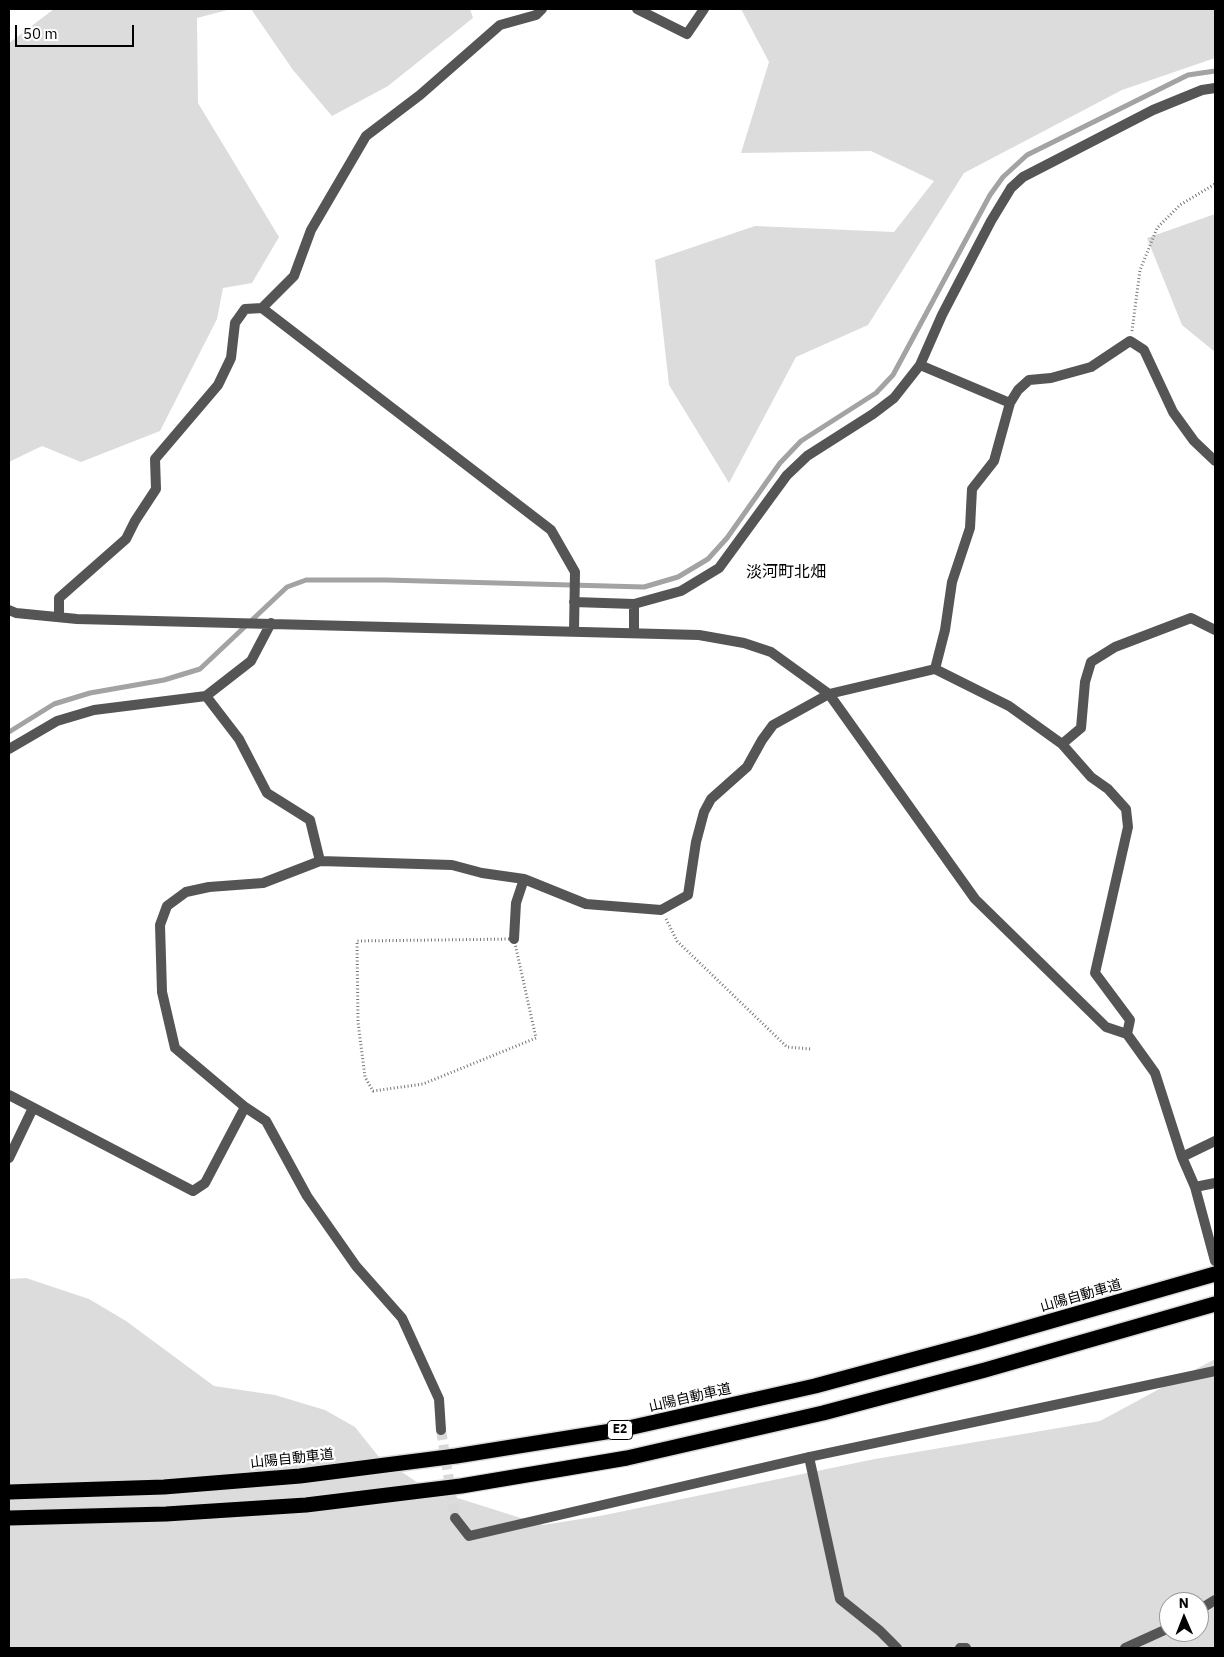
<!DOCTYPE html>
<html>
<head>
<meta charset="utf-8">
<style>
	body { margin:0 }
	#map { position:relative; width:1224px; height:1657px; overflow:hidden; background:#fff; font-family:"IBM Plex Sans",sans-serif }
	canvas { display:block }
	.frame { position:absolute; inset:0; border:10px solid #000; pointer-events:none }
	.north { position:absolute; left:1159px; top:1592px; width:50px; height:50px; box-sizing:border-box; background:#fff; border:1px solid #999; border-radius:50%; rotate:359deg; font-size:14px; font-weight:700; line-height:20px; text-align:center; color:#000 }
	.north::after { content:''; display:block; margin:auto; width:18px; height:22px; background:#000; clip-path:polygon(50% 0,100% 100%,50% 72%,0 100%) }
	.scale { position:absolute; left:15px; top:25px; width:119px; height:22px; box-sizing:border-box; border:2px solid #000; border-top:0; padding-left:6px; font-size:15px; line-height:18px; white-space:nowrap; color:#000; -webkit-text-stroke:4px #fff; paint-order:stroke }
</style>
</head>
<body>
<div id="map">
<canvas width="1224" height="1657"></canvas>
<div class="frame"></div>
<div class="north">N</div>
<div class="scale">50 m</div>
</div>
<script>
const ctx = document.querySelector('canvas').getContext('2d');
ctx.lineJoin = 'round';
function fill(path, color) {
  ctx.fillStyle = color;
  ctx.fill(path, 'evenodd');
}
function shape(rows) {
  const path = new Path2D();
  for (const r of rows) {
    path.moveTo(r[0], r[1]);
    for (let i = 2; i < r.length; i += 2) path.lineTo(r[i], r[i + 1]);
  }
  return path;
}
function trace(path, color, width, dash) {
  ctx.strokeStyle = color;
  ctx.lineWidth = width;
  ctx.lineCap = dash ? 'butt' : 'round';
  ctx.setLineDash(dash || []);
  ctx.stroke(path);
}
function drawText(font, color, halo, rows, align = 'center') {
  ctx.font = font + ' "IBM Plex Sans","Noto Sans JP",sans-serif';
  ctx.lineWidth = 4.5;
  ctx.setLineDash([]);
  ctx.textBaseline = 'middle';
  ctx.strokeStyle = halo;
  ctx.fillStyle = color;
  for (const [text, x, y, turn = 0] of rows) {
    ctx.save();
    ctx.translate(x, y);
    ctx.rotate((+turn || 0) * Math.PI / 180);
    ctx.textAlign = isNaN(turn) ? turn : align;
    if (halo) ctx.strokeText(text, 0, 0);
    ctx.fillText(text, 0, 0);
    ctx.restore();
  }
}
const green = shape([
	[54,9,231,9,197,18,198,103,279,237,252,283,223,288,217,319,160,431,81,462,42,446,9,462,9,43],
	[251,9,470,9,473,18,388,86,332,116,293,70],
	[741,9,1215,9,1215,58,1122,90,964,173,868,325,796,357,729,483,669,385,655,260,755,226,894,232,934,181,871,151,741,153,769,62],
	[1215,214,1215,352,1182,325,1147,238],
	[26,1278,89,1299,126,1321,214,1386,275,1395,325,1410,355,1427,379,1457,426,1488,543,1525,600,1516,875,1459,1100,1421,1215,1359,1215,1648,9,1648,9,1279],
	[1169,1602,1199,1602,1199,1632,1169,1632]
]);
const stream = shape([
	[9,732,54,704,90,693,164,680,200,669,287,587,306,580,386,580,644,587,678,577,708,559,727,538,780,463,801,441,876,393,893,375,990,195,1003,177,1027,155,1188,75,1215,71]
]);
const streetTunnel = shape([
	[441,1430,455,1518]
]);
const path = shape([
	[1132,331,1140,270,1157,228,1180,205,1215,184],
	[666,919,677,941,787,1047,811,1049],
	[514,939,536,1038,423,1084,373,1091,365,1077,358,1022,357,941,514,939]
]);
const street = shape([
	[542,9,536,15,500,25,420,95,366,136,311,230,294,276,262,308,551,530,575,572,574,631],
	[637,9,687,34,704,9],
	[920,365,1010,403],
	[574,602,634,604,681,591,719,568,787,475,807,456,873,414,894,398,920,365,942,315,991,221,1011,188,1023,177,1153,110,1202,90,1215,88],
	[9,610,16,613,77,619,699,635,744,643,771,652,829,694,975,899,1106,1027,1127,1034,1155,1073,1182,1157,1195,1187,1215,1261],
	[59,617,59,598,126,539,135,521,156,489,155,459,218,385,231,358,235,323,245,309,262,308],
	[634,633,634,604],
	[935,669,1009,706,1062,744,1091,777,1108,789,1126,809,1128,827,1095,973,1130,1020,1127,1034],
	[206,696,239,739,267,793,310,820,320,861],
	[1062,744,1081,728,1085,682,1091,662,1115,647,1191,618,1215,630],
	[9,749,57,721,94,710,206,696,251,661,271,623],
	[524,879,586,904,661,910,688,895,696,842,704,812,711,799,747,767,762,740,773,725,829,694,935,669,945,630,952,582,970,528,972,489,994,461,1010,403,1018,390,1029,380,1051,378,1091,367,1130,341,1144,350,1173,412,1194,441,1215,461],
	[9,1095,193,1191,205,1183,245,1107],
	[1182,1157,1215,1141],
	[9,1158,33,1108],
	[1195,1187,1215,1183],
	[441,1430,439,1399,402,1318,356,1266,307,1196,266,1121,245,1107,175,1048,162,992,160,925,167,906,186,892,209,887,263,883,320,861,452,865,482,873,524,879,516,903,514,939],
	[809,1457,840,1599,880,1631,897,1648],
	[455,1518,469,1536,809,1457,1215,1371],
	[1199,1610,1215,1600],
	[960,1648,966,1648],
	[1125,1648,1169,1628]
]);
const highway = shape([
	[9,1492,164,1487,300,1476,456,1456,624,1429,815,1386,978,1342,1215,1274],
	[9,1518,166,1514,306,1505,461,1486,627,1458,823,1413,985,1370,1215,1304]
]);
const shields = [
	[620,1430,25]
];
const shieldNames = [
	["E2",620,1430]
];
const streetNames = [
	["山陽自動車道",1081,1296,-16],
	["山陽自動車道",690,1398,-13],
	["山陽自動車道",292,1459,-6]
];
const quarterNames = [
	["淡河町北畑",786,572]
];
fill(green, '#dcdcdc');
trace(stream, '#a3a3a3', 5);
trace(streetTunnel, '#d9d9d9', 10, [10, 5]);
trace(highway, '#dbdbdb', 18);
trace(path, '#777', 3, [1, 2.5]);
trace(street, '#555', 10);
trace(highway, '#000', 15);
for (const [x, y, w] of shields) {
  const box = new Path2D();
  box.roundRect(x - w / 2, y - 9.5, w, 19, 4);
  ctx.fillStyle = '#fff';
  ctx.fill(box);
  trace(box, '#000', 1);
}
drawText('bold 12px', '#000', null, shieldNames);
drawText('14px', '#000', '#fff', streetNames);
drawText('16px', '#000', '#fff', quarterNames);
</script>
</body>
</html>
